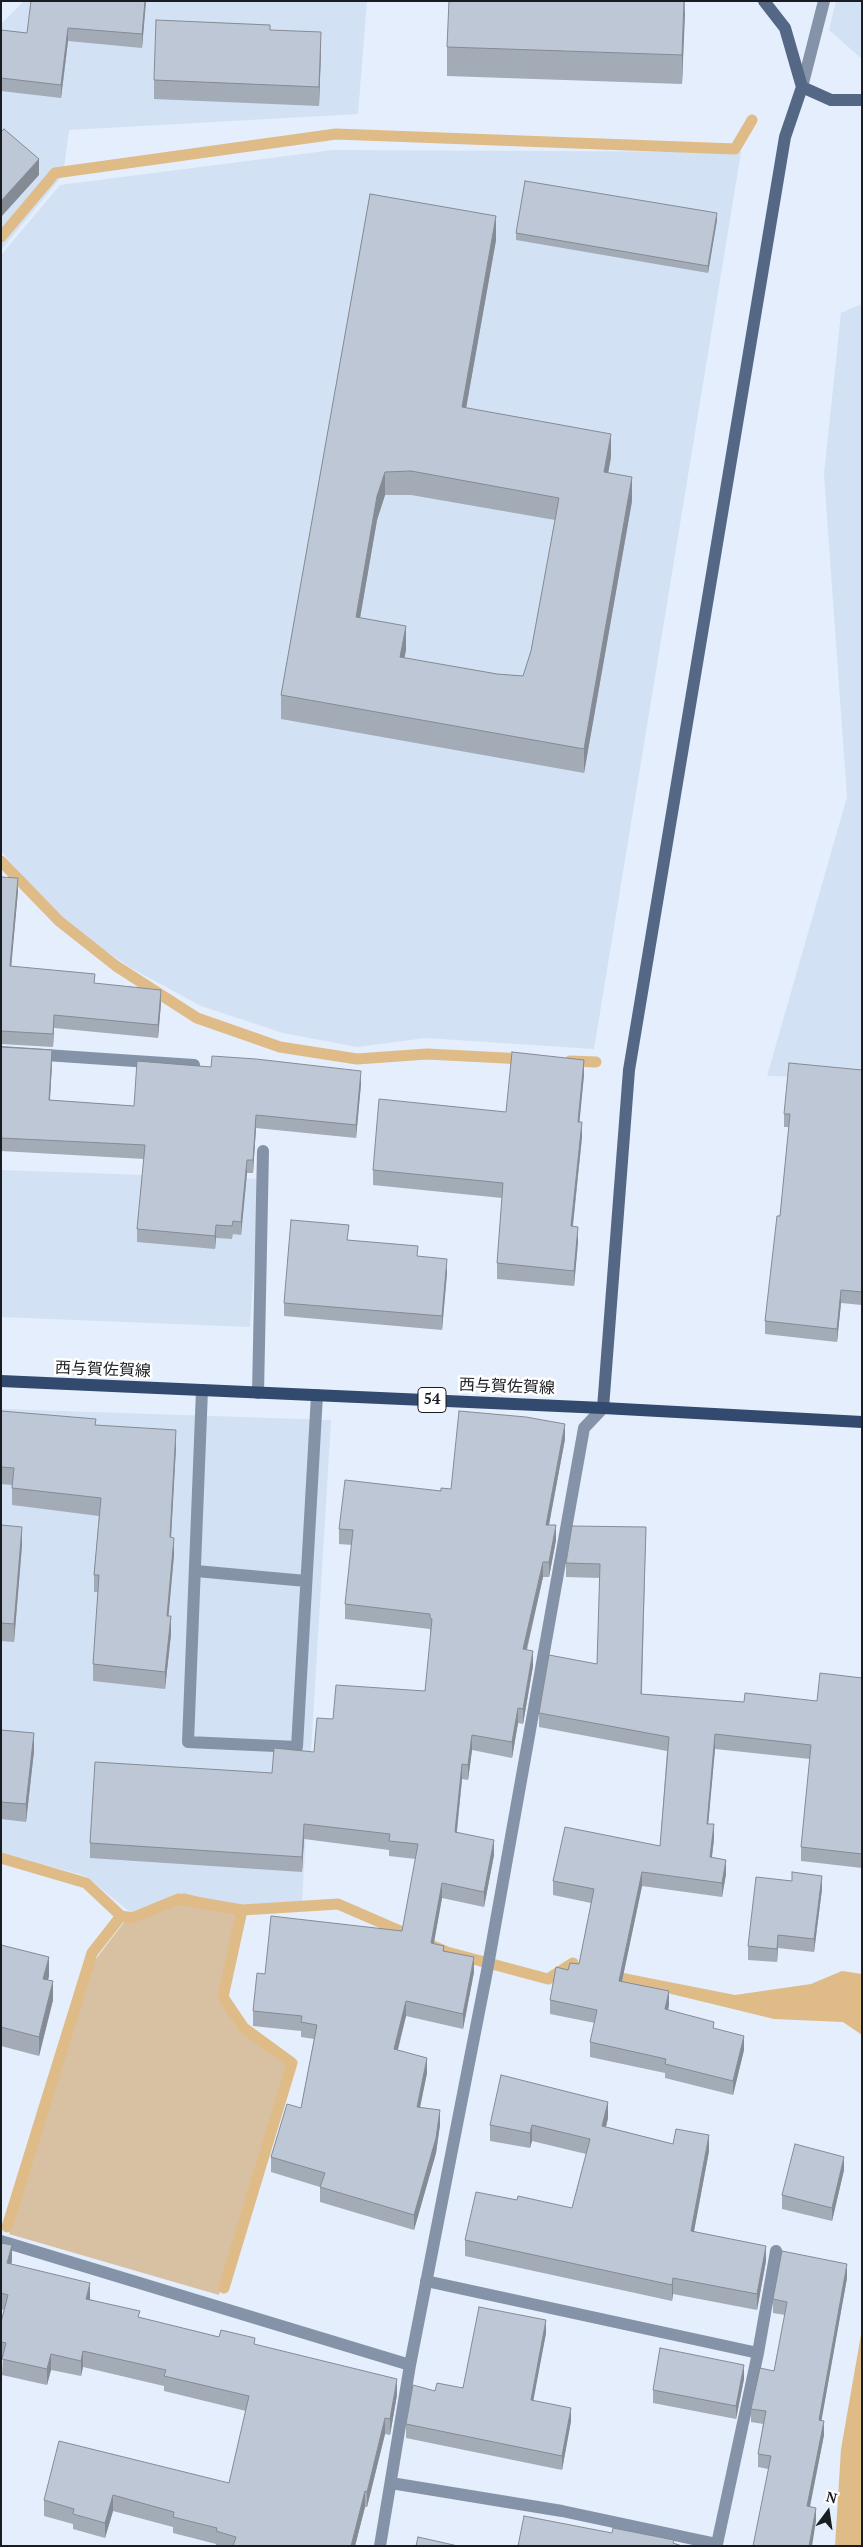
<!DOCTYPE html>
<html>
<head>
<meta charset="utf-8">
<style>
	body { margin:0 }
	#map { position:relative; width:863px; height:2547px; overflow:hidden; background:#e4eefc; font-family:"PT Serif",serif }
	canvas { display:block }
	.frame { position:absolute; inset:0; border:2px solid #191d22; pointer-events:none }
	.north { position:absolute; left:803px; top:2487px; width:50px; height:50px; -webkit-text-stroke:4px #fff; paint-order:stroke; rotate:14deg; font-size:14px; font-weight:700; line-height:20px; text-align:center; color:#191d22 }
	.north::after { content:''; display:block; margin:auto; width:18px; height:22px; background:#191d22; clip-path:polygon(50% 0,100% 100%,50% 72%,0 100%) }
</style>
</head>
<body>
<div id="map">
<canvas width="863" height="2547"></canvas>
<div class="frame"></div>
<div class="north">N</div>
</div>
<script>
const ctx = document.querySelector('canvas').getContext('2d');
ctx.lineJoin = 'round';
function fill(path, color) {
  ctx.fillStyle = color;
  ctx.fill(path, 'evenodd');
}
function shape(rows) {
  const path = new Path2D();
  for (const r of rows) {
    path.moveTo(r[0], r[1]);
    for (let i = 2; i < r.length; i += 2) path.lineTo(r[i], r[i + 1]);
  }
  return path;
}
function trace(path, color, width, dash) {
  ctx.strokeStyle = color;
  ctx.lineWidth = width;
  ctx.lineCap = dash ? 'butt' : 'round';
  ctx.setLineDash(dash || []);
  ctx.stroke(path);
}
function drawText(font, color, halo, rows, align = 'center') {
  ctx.font = font + ' "PT Serif","Noto Sans JP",serif';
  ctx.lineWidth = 5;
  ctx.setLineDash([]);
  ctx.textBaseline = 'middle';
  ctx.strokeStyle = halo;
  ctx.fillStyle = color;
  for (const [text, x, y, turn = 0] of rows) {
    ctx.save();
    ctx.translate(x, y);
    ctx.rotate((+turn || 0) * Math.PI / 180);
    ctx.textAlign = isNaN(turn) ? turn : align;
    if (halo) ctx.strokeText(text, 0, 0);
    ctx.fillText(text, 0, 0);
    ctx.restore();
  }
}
const built = shape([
	[24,1,367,1,358,114,69,130,63,175,1,250,1,24],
	[836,1,862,1,862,59,829,30],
	[333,150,741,152,594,1049,426,1038,357,1047,283,1033,201,1006,131,968,60,920,1,851,1,255,60,185],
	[862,304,862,1078,767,1076,847,797,824,474,841,313],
	[1,1170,260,1179,250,1327,1,1317],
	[1,1409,331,1420,302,1901,239,1907,184,1893,131,1913,86,1876,1,1853]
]);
const green = shape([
	[184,1893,239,1907,222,1996,242,2029,289,2064,219,2295,9,2234,95,1960,131,1913]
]);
const water = shape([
	[573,1963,735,1995,811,1984,842,1971,862,1974,862,2035,843,2022,774,2019,581,1972],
	[862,2329,862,2546,835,2546,841,2449]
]);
const stream = shape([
	[1,237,55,173,336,134,735,149,752,120],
	[1,861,59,921,116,966,197,1018,280,1047,357,1059,427,1054,524,1059],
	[570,1061,596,1062],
	[1,1858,86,1883,121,1916,132,1918,178,1899,242,1910,338,1904,414,1937],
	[431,1945,447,1952,548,1979,573,1963],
	[7,2227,92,1953,121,1916],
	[224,2288,292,2063,244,2028,223,1997,242,1910]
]);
const lane = shape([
	[202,1390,188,1742,297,1747,317,1395],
	[196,1571,306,1581]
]);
const street = shape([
	[802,87,824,1],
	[1,1052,194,1065],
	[258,1393,263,1151],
	[1,2241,410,2365],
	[758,2353,776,2251],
	[391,2483,562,2511,717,2544,758,2353,426,2281],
	[380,2546,410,2365,487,1971,584,1428,603,1408]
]);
const secondary = shape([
	[764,1,785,28,802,87,831,100,862,100],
	[603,1408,629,1070,785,137,802,87]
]);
const primary = shape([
	[1,1381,603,1408,862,1422]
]);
const wall = shape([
	[146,1,142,48,68,41,61,98,1,91,1,30,27,33],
	[685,1,682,84,447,76,447,47],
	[270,30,321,51,319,106,154,99,154,80],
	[370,194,496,240,466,408,611,457,608,473,632,501,584,773,281,719,281,695],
	[385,495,411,495,555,520,531,651,523,676,497,674,404,658,406,650,360,618,377,520],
	[717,220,708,273,516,240,516,233],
	[1,877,18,891,11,966,95,983,161,1003,158,1038,54,1028,53,1047,1,1044],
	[1,1047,52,1064,50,1100,134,1106,361,1084,356,1138,256,1128,253,1173,247,1173,241,1235,233,1234,232,1239,216,1238,215,1249,137,1242,137,1229,144,1159,1,1151],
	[862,1070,862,1305,841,1303,837,1342,765,1334,765,1321,780,1216,789,1127,784,1127,784,1114],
	[584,1075,579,1122,582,1137,573,1226,578,1242,574,1286,497,1279,497,1263,502,1198,373,1185,373,1170,506,1112],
	[349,1240,418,1256,447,1273,442,1330,284,1316,284,1303],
	[1,1411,96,1425,176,1447,171,1538,174,1555,168,1616,171,1634,165,1689,93,1681,93,1664,98,1592,94,1592,94,1575,99,1516,12,1505,12,1485,1,1484],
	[565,1439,549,1525,556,1540,549,1577,543,1577,527,1650,533,1666,523,1724,518,1723,512,1758,472,1750,468,1780,462,1779,457,1832,494,1855,484,1907,442,1898,434,1943,474,1972,463,2029,406,2016,398,2050,427,2073,420,2107,440,2125,436,2153,414,2230,320,2202,320,2187,271,2172,271,2157,301,2108,314,2039,301,2037,301,2031,253,2026,253,2011,265,1974,402,1931,416,1859,389,1856,389,1850,304,1839,302,1872,90,1858,90,1843,272,1773,314,1752,333,1719,425,1691,431,1634,430,1633,430,1629,345,1619,345,1604,352,1545,339,1544,339,1529,441,1491,451,1489],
	[1,1525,22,1545,14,1642,1,1641],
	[646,1527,642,1694,744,1702,817,1701,862,1678,862,1868,801,1861,801,1847,810,1759,715,1749,708,1824,714,1839,712,1857,726,1874,722,1897,642,1886,622,1981,669,2005,668,2010,714,2029,744,2050,733,2095,665,2078,665,2073,590,2057,590,2042,595,2023,550,2014,550,2000,568,1970,579,1964,591,1903,553,1895,553,1881,660,1846,667,1751,539,1727,539,1713,597,1664,600,1578,566,1577,566,1563],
	[1,1730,34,1751,26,1822,1,1819],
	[822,1889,814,1952,778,1948,777,1962,748,1960,748,1946],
	[1,1945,49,1976,48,1980,53,2000,39,2056,1,2046],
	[608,2118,606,2127,673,2144,709,2151,694,2231,766,2261,757,2310,673,2294,672,2301,465,2256,465,2240,517,2200,572,2208,586,2154,532,2141,530,2148,490,2141,490,2125],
	[844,2170,832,2221,782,2209,782,2195],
	[1,2243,12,2261,11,2264,90,2298,90,2299,140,2318,219,2337,255,2344,397,2395,390,2435,385,2434,367,2507,365,2507,355,2546,216,2546,216,2544,173,2533,173,2527,113,2511,105,2538,73,2529,73,2524,44,2516,44,2500,229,2483,246,2411,164,2391,164,2386,83,2367,81,2376,51,2370,47,2385,2,2375,3,2358,1,2358,1,2322,4,2310,1,2309],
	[847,2278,821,2421,824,2435,810,2507,816,2521,768,2469,758,2467,758,2454,763,2424,751,2422,751,2409,774,2371,785,2315,773,2313,773,2299],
	[546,2333,533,2400,571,2421,562,2470,406,2438,406,2424],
	[744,2379,736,2419,653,2403,653,2390]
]);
const shadedWall = shape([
	[145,1,146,1,142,48,142,34],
	[684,1,685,15,682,84,682,55],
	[68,28,68,41,61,98,61,85],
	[321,32,321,51,319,106,319,87],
	[39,159,39,175,1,217,1,201],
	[717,213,717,220,708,273,708,266],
	[496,216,496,240,462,431,462,407],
	[611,434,611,457,604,496,604,472],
	[385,472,385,495,377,520,356,641,356,617,377,496],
	[632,477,632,501,584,773,584,749],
	[406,626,406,650,400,681,400,657],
	[18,878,18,891,10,980,10,966],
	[161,990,161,1003,158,1038,158,1025],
	[54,1015,54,1028,53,1047,53,1034],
	[52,1050,52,1064,49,1113,49,1100],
	[584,1060,584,1075,578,1137,578,1122],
	[361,1071,361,1084,356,1138,356,1125],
	[256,1115,256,1128,253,1173,253,1160],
	[582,1122,582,1137,571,1241,571,1226],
	[247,1160,247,1173,241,1235,241,1222],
	[216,1225,216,1238,215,1249,215,1236],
	[578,1227,578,1242,574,1286,574,1271],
	[447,1259,447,1273,442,1330,442,1316],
	[841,1290,841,1303,837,1342,837,1329],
	[565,1424,565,1439,546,1540,546,1525],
	[176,1430,176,1447,170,1555,170,1537],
	[556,1525,556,1540,549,1577,549,1562],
	[22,1527,22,1545,14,1642,14,1624],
	[174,1538,174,1555,167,1633,167,1616],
	[543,1562,543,1577,523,1664,523,1649],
	[171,1616,171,1634,165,1689,165,1672],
	[533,1651,533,1666,523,1724,523,1709],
	[518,1708,518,1723,512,1758,512,1742],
	[34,1733,34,1751,26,1822,26,1804],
	[715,1734,715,1749,707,1838,707,1824],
	[472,1735,472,1750,468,1780,468,1765],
	[462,1764,462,1779,455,1847,455,1832],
	[304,1824,304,1839,302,1872,302,1857],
	[714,1824,714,1839,710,1871,710,1857],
	[494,1840,494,1855,484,1907,484,1892],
	[726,1860,726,1874,722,1897,722,1883],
	[642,1872,642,1886,619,1995,619,1981],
	[822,1876,822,1889,814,1952,814,1939],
	[442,1883,442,1898,431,1958,431,1943],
	[778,1935,778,1948,777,1962,777,1949],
	[49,1957,49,1976,43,1998,43,1979],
	[474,1957,474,1972,463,2029,463,2014],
	[53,1981,53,2000,39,2056,39,2037],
	[669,1991,669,2005,665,2023,665,2009],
	[406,2001,406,2016,394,2064,394,2049],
	[744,2036,744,2050,733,2095,733,2081],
	[427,2058,427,2073,417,2122,417,2107],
	[608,2102,608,2118,602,2142,602,2126],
	[440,2110,440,2125,436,2153,414,2230,414,2215],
	[532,2125,532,2141,530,2148,530,2133],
	[709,2135,709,2151,691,2247,691,2231],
	[844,2157,844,2170,832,2221,832,2208],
	[12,2245,12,2261,7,2279,7,2263],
	[766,2246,766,2261,757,2310,757,2294],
	[847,2264,847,2278,819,2434,819,2420],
	[673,2278,673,2294,672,2301,672,2285],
	[90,2283,90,2298,86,2314,86,2299],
	[546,2320,546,2333,531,2413,531,2400],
	[83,2351,83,2367,81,2376,81,2361],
	[51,2354,51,2370,47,2385,47,2369],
	[744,2365,744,2379,736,2419,736,2406],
	[397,2379,397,2395,390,2435,390,2419],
	[571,2408,571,2421,562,2470,562,2456],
	[385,2418,385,2434,367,2507,367,2492],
	[824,2421,824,2435,807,2520,807,2506],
	[365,2491,365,2507,355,2546,351,2546],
	[113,2495,113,2511,105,2538,105,2523],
	[816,2508,816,2521,812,2546,809,2546]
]);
const building = shape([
	[31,1,145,1,142,34,68,28,61,85,1,78,1,30,27,33,31,1],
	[449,1,684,1,682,55,447,47,449,1],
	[156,20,270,25,270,30,321,32,319,87,154,80,156,20],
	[4,129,39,159,1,201,1,132,4,129],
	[525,181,717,213,708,266,516,233,525,181],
	[370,194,496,216,462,407,611,434,604,472,632,477,584,749,281,695,370,194],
	[411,471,559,498,531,651,523,676,497,674,400,657,406,626,356,617,377,496,385,472,411,471],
	[1,877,18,878,10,966,95,974,94,983,161,990,158,1025,54,1015,53,1034,1,1031,1,877],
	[1,1047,52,1050,49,1100,134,1106,137,1061,211,1067,212,1056,256,1059,361,1071,356,1125,256,1115,253,1160,247,1160,241,1222,233,1221,232,1226,216,1225,215,1236,137,1229,145,1145,1,1138,1,1047],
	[512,1052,584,1060,578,1122,582,1122,571,1226,578,1227,574,1271,497,1263,503,1183,373,1170,379,1099,506,1112,512,1052],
	[789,1063,862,1070,862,1292,841,1290,837,1329,765,1321,777,1216,780,1216,790,1114,784,1114,789,1063],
	[291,1220,349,1225,347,1240,418,1246,417,1256,447,1259,442,1316,284,1303,291,1220],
	[1,1411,96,1419,95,1425,176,1430,170,1537,174,1538,167,1616,171,1616,165,1672,93,1664,99,1575,94,1575,101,1498,12,1488,14,1468,1,1467,1,1411],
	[459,1411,526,1417,565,1424,546,1525,556,1525,549,1562,543,1562,523,1649,533,1651,523,1709,518,1708,512,1742,472,1735,468,1765,462,1764,455,1832,494,1840,484,1892,442,1883,431,1943,444,1946,443,1951,474,1957,463,2014,406,2001,394,2049,427,2058,417,2107,440,2110,436,2138,414,2215,320,2187,325,2173,271,2157,287,2104,301,2108,317,2025,301,2022,302,2016,253,2011,257,1973,265,1974,271,1916,402,1931,418,1844,389,1841,390,1834,304,1824,302,1857,90,1843,95,1762,272,1773,274,1748,314,1752,317,1718,333,1719,336,1685,425,1691,432,1619,430,1618,430,1614,345,1604,353,1530,339,1529,345,1480,441,1491,441,1488,451,1489,459,1411],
	[1,1525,22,1527,14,1624,1,1623,1,1525],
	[572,1526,646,1527,641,1694,744,1702,745,1693,817,1701,820,1673,862,1678,862,1854,801,1847,811,1745,715,1734,707,1824,714,1824,710,1857,726,1860,722,1883,642,1872,619,1981,669,1991,665,2009,714,2022,713,2028,744,2036,733,2081,665,2064,666,2059,590,2042,597,2010,550,2000,556,1967,568,1970,570,1963,579,1964,594,1889,553,1881,565,1827,660,1846,669,1737,539,1713,549,1655,597,1664,600,1564,566,1563,572,1526],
	[1,1730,34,1733,26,1804,1,1802,1,1730],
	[792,1872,822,1876,814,1939,778,1935,777,1949,748,1946,756,1877,792,1881,792,1872],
	[1,1945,49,1957,43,1979,53,1981,39,2037,1,2027,1,1945],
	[501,2075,608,2102,602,2126,673,2144,676,2129,709,2135,691,2231,766,2246,757,2294,673,2278,672,2285,465,2240,476,2192,517,2200,518,2196,572,2208,590,2139,532,2125,530,2133,490,2125,501,2075],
	[795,2144,844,2157,832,2208,782,2195,795,2144],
	[1,2243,12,2245,7,2263,90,2283,86,2299,140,2311,138,2317,219,2337,221,2330,255,2338,254,2344,397,2379,390,2419,385,2418,367,2492,365,2491,351,2546,233,2546,236,2537,216,2531,217,2528,173,2517,174,2512,113,2495,105,2523,73,2514,74,2509,44,2500,59,2441,229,2483,249,2396,164,2376,166,2370,83,2351,81,2361,51,2354,47,2369,2,2359,6,2343,1,2342,1,2322,8,2295,1,2293,1,2243],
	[782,2251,847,2264,819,2420,824,2421,807,2506,816,2508,809,2546,753,2546,771,2456,758,2454,766,2411,751,2409,760,2368,774,2371,787,2302,773,2299,782,2251],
	[479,2307,546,2320,531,2400,571,2408,562,2456,406,2424,413,2385,435,2391,437,2383,463,2388,479,2307],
	[660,2348,744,2365,736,2406,653,2390,660,2348],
	[524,2516,612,2533,613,2528,674,2540,673,2543,682,2546,518,2546,524,2516],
	[418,2537,458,2546,416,2546,418,2537]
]);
const shields = [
	[432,1400,28]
];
const shieldNames = [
	["54",432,1400]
];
const streetNames = [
	["西与賀佐賀線",103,1370,2],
	["西与賀佐賀線",507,1387,2]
];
fill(built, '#d3e1f5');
fill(green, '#d8c1a2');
fill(water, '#dfbb87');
trace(stream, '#dfbb87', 11);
trace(lane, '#8593a8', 12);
trace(street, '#8593a8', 12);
trace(secondary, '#546886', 12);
trace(primary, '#314a6e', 12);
fill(wall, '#a3abb7');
fill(shadedWall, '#858b95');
fill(building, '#bec7d5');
trace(building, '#858b95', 1);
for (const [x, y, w] of shields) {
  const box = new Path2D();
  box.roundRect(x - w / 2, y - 12.5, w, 25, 4);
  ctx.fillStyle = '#fff';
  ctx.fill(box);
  trace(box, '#191d22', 1);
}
drawText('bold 15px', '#191d22', null, shieldNames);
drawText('16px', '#191d22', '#fff', streetNames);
</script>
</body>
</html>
